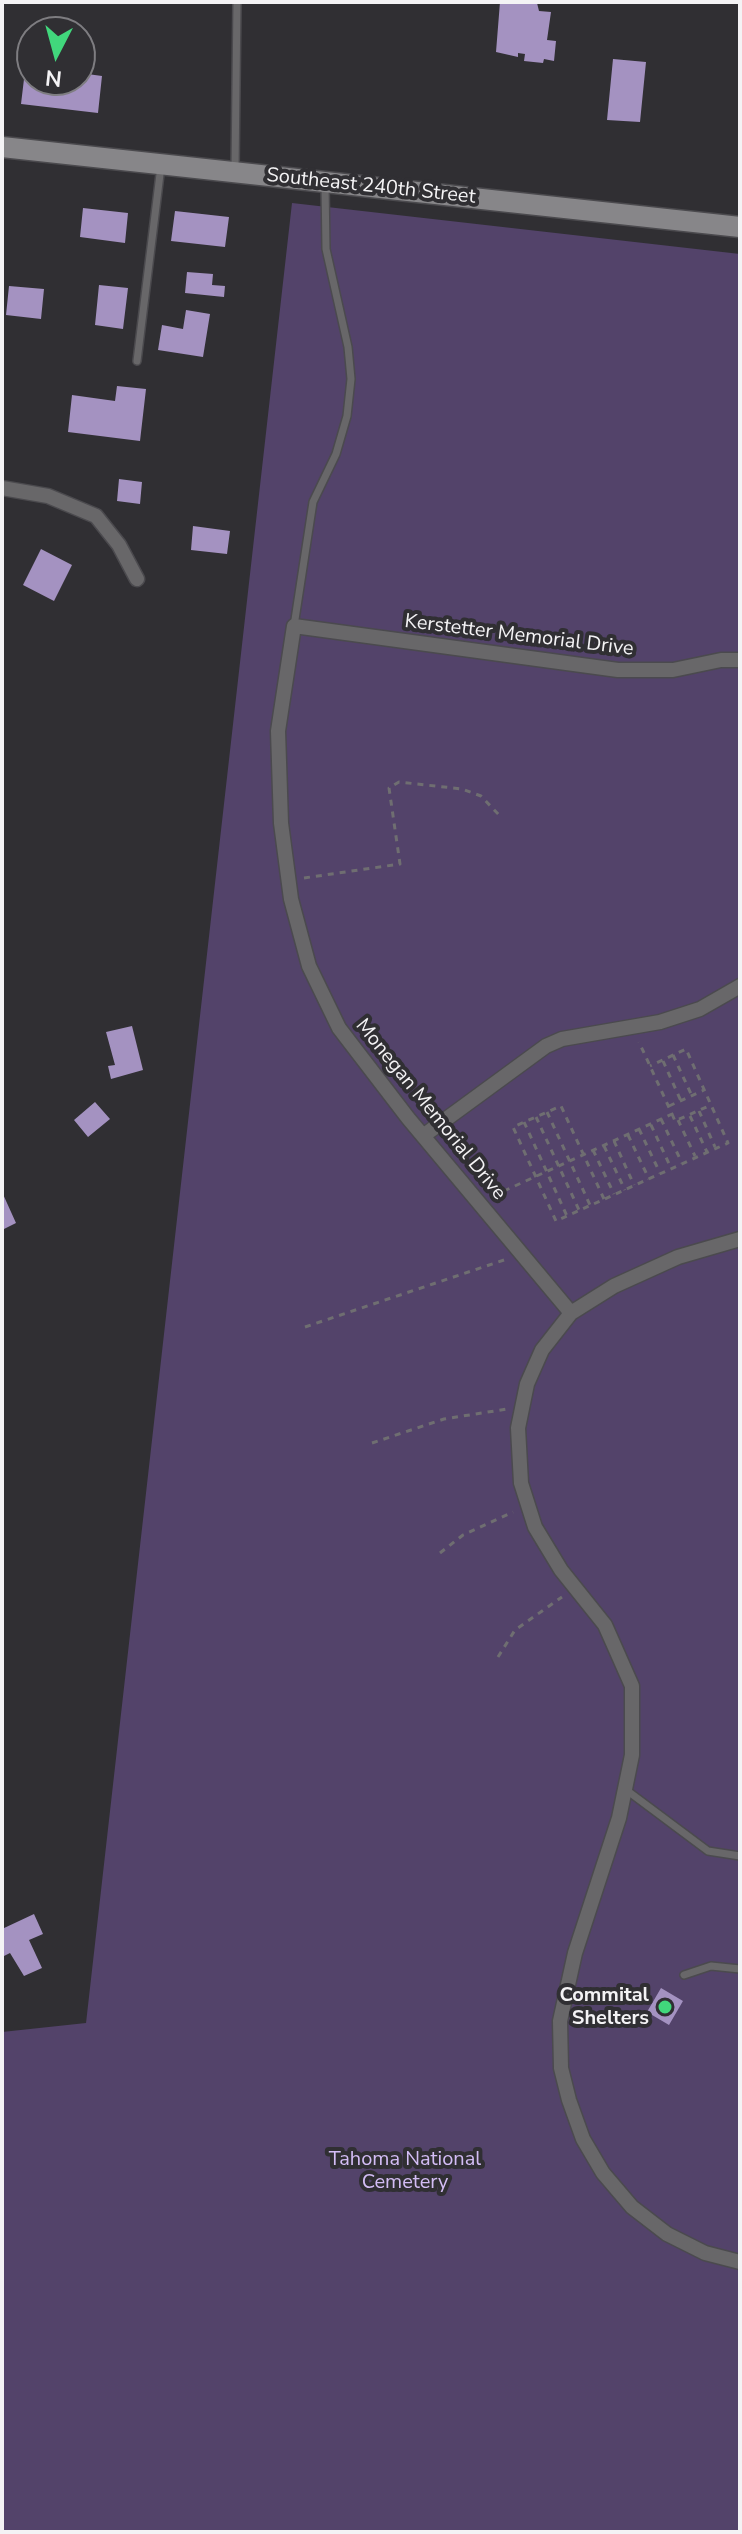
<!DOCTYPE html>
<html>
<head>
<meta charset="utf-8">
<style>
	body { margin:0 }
	#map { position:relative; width:742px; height:2534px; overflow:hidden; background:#302f33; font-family:"Nunito Sans",sans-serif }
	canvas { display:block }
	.frame { position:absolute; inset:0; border:4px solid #f4f3f5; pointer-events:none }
	.north { position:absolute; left:16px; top:16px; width:80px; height:80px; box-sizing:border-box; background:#302f33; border:2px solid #7e7d81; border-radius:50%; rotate:186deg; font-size:22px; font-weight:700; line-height:32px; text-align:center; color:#f4f3f5 }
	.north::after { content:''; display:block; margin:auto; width:28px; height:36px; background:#41d77c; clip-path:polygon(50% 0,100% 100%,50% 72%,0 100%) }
</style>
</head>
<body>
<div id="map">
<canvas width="742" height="2534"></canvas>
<div class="frame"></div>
<div class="north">N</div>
</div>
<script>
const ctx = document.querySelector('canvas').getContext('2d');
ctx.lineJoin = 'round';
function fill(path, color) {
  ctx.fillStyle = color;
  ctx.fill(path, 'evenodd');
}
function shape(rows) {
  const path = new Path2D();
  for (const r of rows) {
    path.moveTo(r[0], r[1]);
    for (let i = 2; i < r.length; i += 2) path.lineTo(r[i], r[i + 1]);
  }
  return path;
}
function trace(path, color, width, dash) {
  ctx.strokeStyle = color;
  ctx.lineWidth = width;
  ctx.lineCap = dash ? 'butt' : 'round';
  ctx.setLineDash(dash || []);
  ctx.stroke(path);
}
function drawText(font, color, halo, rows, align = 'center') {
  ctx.font = font + ' "Nunito Sans",sans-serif';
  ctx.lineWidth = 8;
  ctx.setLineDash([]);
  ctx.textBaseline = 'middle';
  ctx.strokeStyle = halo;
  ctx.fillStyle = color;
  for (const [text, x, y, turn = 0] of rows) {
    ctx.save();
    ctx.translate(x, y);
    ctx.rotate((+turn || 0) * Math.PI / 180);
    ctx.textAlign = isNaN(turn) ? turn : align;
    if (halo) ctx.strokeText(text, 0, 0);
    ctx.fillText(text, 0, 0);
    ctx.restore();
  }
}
const green = shape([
	[292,203,740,254,740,2532,2,2532,2,2032,86,2023]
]);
const building = shape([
	[500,2,537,3,539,11,551,12,547,40,556,41,554,61,544,59,543,63,524,61,525,54,518,53,518,57,496,52],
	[613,59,646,62,640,122,607,120],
	[80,73,102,76,98,113,21,104,24,79,80,80],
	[83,208,128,213,125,243,80,237],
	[175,211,229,217,225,247,171,241],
	[187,272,213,274,212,285,225,286,224,297,185,293],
	[99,285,128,288,123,329,95,325],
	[9,286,44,289,41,319,6,315],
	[186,310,210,314,203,357,158,350,162,325,183,329],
	[117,386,146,389,140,441,68,432,72,395,115,401],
	[119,479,142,482,140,504,117,501],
	[193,526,230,531,227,554,191,550],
	[41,549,72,565,54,601,23,585],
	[132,1026,143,1070,111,1079,108,1066,115,1065,106,1032],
	[95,1102,110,1119,88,1137,74,1120],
	[2,1192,16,1223,2,1230],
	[34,1914,43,1934,29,1940,42,1968,24,1976,10,1953,2,1957,2,1929],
	[661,1988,683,2001,669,2025,647,2012]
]);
const path = shape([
	[304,878,400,864,389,788,399,782,462,789,481,796,500,816],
	[673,1055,692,1096],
	[663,1061,681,1101],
	[669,1106,704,1090],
	[699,1111,715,1147],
	[547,1112,590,1205],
	[672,1114,675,1121,711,1105],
	[690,1116,707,1152],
	[536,1117,579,1210],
	[661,1119,682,1163],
	[678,1120,695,1156],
	[524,1122,567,1216],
	[651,1125,671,1168],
	[639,1129,660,1173],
	[628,1135,649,1179],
	[614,1141,634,1185],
	[604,1146,625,1190],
	[593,1150,614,1194],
	[493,1196,672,1114,639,1042],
	[604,1199,561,1106,513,1127,556,1221,728,1143,686,1049,650,1066],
	[305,1327,507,1259],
	[372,1443,444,1419,507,1409],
	[440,1553,463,1535,513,1512],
	[498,1657,515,1630,562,1597]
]);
const lane = shape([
	[235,170,237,2],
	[137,361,161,166],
	[294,626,313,502,336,454,347,416,351,379,348,347,326,249,325,184],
	[625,1789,708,1851,740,1856],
	[684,1975,711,1966,740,1969]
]);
const street = shape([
	[2,488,48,496,96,516,119,545,137,579],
	[423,1136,546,1046,562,1039,660,1022,700,1009,740,986],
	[740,1239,678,1257,614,1286,571,1313,542,1350,527,1384,518,1428,521,1483,535,1527,561,1570,605,1625,632,1686,632,1755,619,1818,575,1953,560,2021,561,2068,569,2100,583,2139,603,2173,632,2207,667,2234,705,2253,740,2262],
	[571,1313,408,1118,339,1028,309,966,291,899,281,823,278,731,294,626,618,670,673,670,721,660,740,660]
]);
const secondary = shape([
	[2,147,740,227]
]);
const markers = [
	[665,2007,8,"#41d77c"]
];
const streetNames = [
	["Southeast 240th Street",371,187,6],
	["Kerstetter Memorial Drive",519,636,7],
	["Monegan Memorial Drive",430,1110,51]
];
const poiNames = [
	["Commital",649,1996],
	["Shelters",649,2019]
];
const parkNames = [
	["Tahoma National",405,2160],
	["Cemetery",405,2183]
];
fill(green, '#53436a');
fill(building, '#a492c1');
trace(lane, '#4b4a4e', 10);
trace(street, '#4b4a4e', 17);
trace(secondary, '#4b4a4e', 23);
trace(path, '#6f6e71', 3, [6, 6]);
trace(lane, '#686769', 7);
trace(street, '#686769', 14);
trace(secondary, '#878689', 20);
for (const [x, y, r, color] of markers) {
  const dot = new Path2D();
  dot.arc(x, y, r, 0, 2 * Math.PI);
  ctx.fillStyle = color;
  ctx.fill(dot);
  trace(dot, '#302f33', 3);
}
drawText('20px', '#f4f3f5', '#302f33', streetNames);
drawText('bold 20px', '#f4f3f5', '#302f33', poiNames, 'right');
drawText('20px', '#d3bdf5', '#302f33', parkNames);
</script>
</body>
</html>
